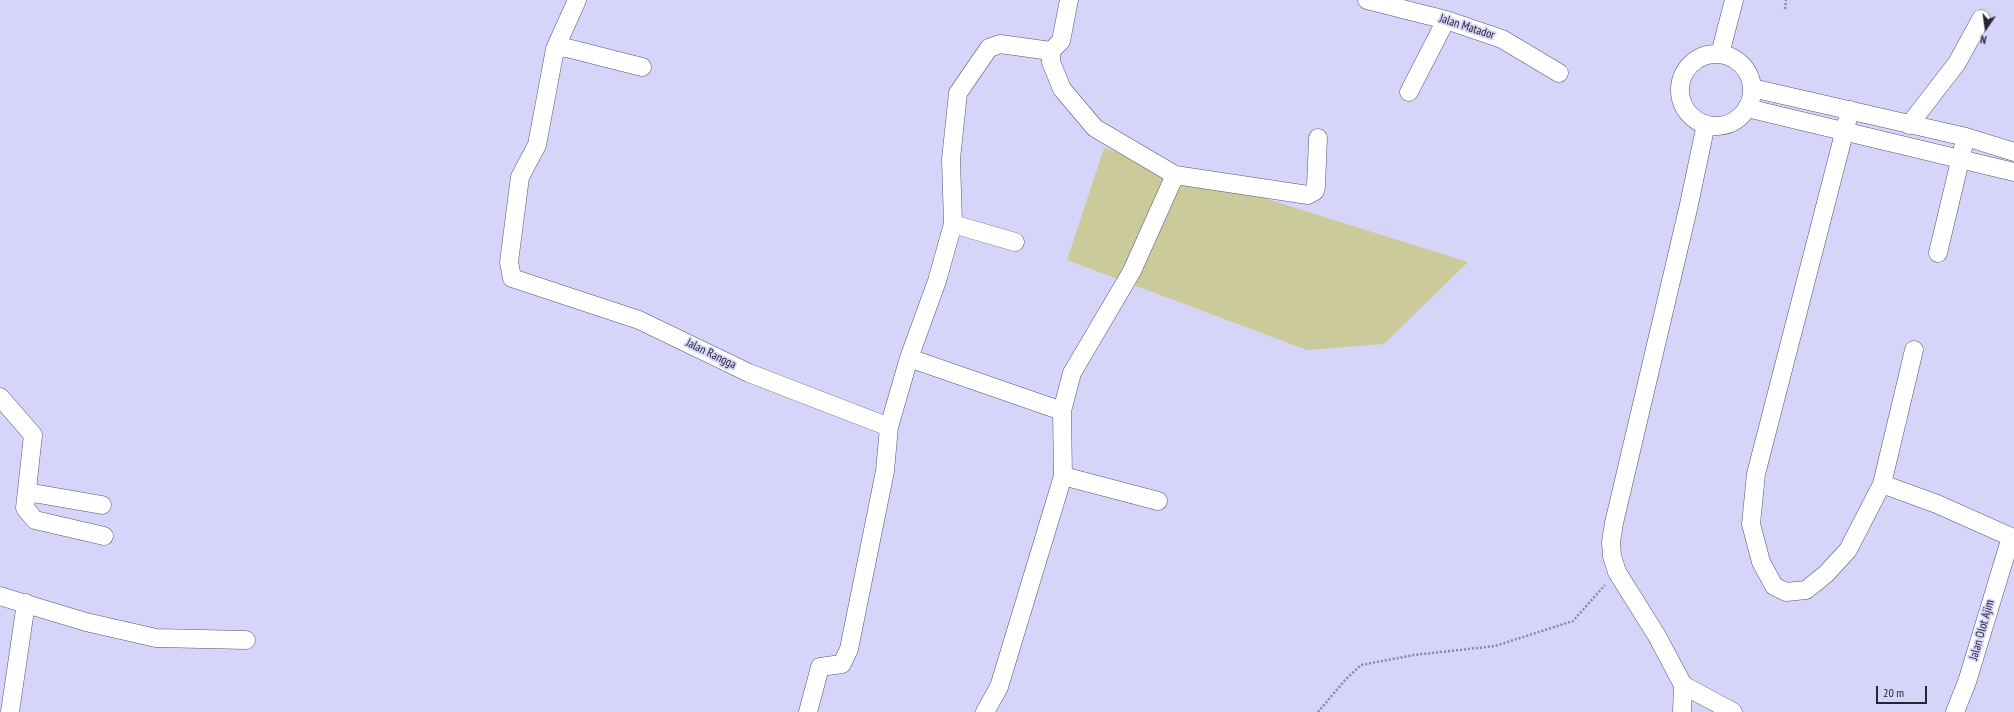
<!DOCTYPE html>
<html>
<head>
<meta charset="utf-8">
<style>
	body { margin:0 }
	#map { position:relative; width:2014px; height:712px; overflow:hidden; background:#d6d4f8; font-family:"PT Sans Narrow",sans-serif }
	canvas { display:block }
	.north { position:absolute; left:1966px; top:8px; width:40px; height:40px; -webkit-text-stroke:3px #d6d4f8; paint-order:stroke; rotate:193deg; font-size:11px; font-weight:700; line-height:16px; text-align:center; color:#262435 }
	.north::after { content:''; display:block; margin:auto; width:14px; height:18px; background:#262435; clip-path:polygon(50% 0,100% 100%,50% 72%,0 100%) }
	.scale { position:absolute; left:1876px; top:686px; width:51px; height:18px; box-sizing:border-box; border:2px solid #262435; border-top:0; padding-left:5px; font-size:12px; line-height:14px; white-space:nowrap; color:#262435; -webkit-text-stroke:3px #d6d4f8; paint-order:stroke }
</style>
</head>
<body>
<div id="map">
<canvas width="2014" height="712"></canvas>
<div class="north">N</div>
<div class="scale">20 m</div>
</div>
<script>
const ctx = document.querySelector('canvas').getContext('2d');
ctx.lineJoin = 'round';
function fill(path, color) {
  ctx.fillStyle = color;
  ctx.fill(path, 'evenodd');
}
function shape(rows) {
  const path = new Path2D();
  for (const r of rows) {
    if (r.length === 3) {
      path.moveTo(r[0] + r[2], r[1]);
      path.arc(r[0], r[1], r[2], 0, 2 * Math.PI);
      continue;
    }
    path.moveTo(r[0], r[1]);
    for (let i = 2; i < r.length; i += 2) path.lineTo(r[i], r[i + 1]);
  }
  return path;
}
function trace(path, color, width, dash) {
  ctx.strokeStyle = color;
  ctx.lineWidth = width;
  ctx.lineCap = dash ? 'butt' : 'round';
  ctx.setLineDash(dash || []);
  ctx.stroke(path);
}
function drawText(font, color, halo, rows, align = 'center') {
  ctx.font = font + ' "PT Sans Narrow",sans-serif';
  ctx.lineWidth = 3.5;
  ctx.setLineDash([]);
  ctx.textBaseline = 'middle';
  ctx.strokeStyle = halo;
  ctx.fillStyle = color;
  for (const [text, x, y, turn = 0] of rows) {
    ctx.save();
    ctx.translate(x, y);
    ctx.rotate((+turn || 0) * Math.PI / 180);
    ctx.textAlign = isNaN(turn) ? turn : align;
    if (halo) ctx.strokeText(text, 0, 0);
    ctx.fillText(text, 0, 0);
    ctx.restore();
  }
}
const green = shape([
	[1104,148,1468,262,1384,344,1307,350,1067,260]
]);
const path = shape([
	[1785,9,1786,0],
	[1318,712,1346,679,1361,665,1414,655,1495,646,1573,621,1605,585]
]);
const minor = shape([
	[577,0,555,49,537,145,520,177,509,262,512,278,639,320,749,373,889,427,885,471,849,649,842,664,820,667,808,712],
	[1367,0,1446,20,1502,39,1559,73],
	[555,49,567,48,642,67],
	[1720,54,1734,0],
	[1716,90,36],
	[1752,88,1966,137,2014,152],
	[1409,92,1446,20],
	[1747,108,2014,172],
	[1850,110,1756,474,1751,524,1761,562,1774,586,1786,592,1806,590,1826,574,1848,550,1882,484,1914,350],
	[1909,125,1957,63,1981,19],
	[1175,175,1308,195,1315,191,1316,186,1318,138],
	[953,224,1015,242],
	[1938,253,1963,148],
	[909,358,1062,411],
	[0,397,33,435,25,508,35,520,104,536],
	[889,427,909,358,937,281,953,224,951,159,958,93,989,48,1000,44,1051,51,1061,41,1069,0],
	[1063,476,1158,501],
	[1882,484,1937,504,2011,537,1967,682,1955,712],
	[27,492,102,505],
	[0,596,86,622,156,638,246,640],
	[1683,685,1733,712],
	[10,712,26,603],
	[985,712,999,687,1063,476,1062,411,1072,373,1132,271,1175,175,1095,128,1062,89,1051,62,1051,51],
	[1682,712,1683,685,1657,636,1617,572,1612,556,1611,542,1614,523,1688,209,1706,124]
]);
const streetNames = [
	["Jalan Matador",1467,27,18],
	["Jalan Rangga",711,354,26],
	["Jalan Olot Ajim",1982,630,-74]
];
fill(green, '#cbca9a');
trace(minor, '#565279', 19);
trace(path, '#8a88a4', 2.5, [2, 2]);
trace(minor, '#fff', 18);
drawText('12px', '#262435', '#d6d4f8', streetNames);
</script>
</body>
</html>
